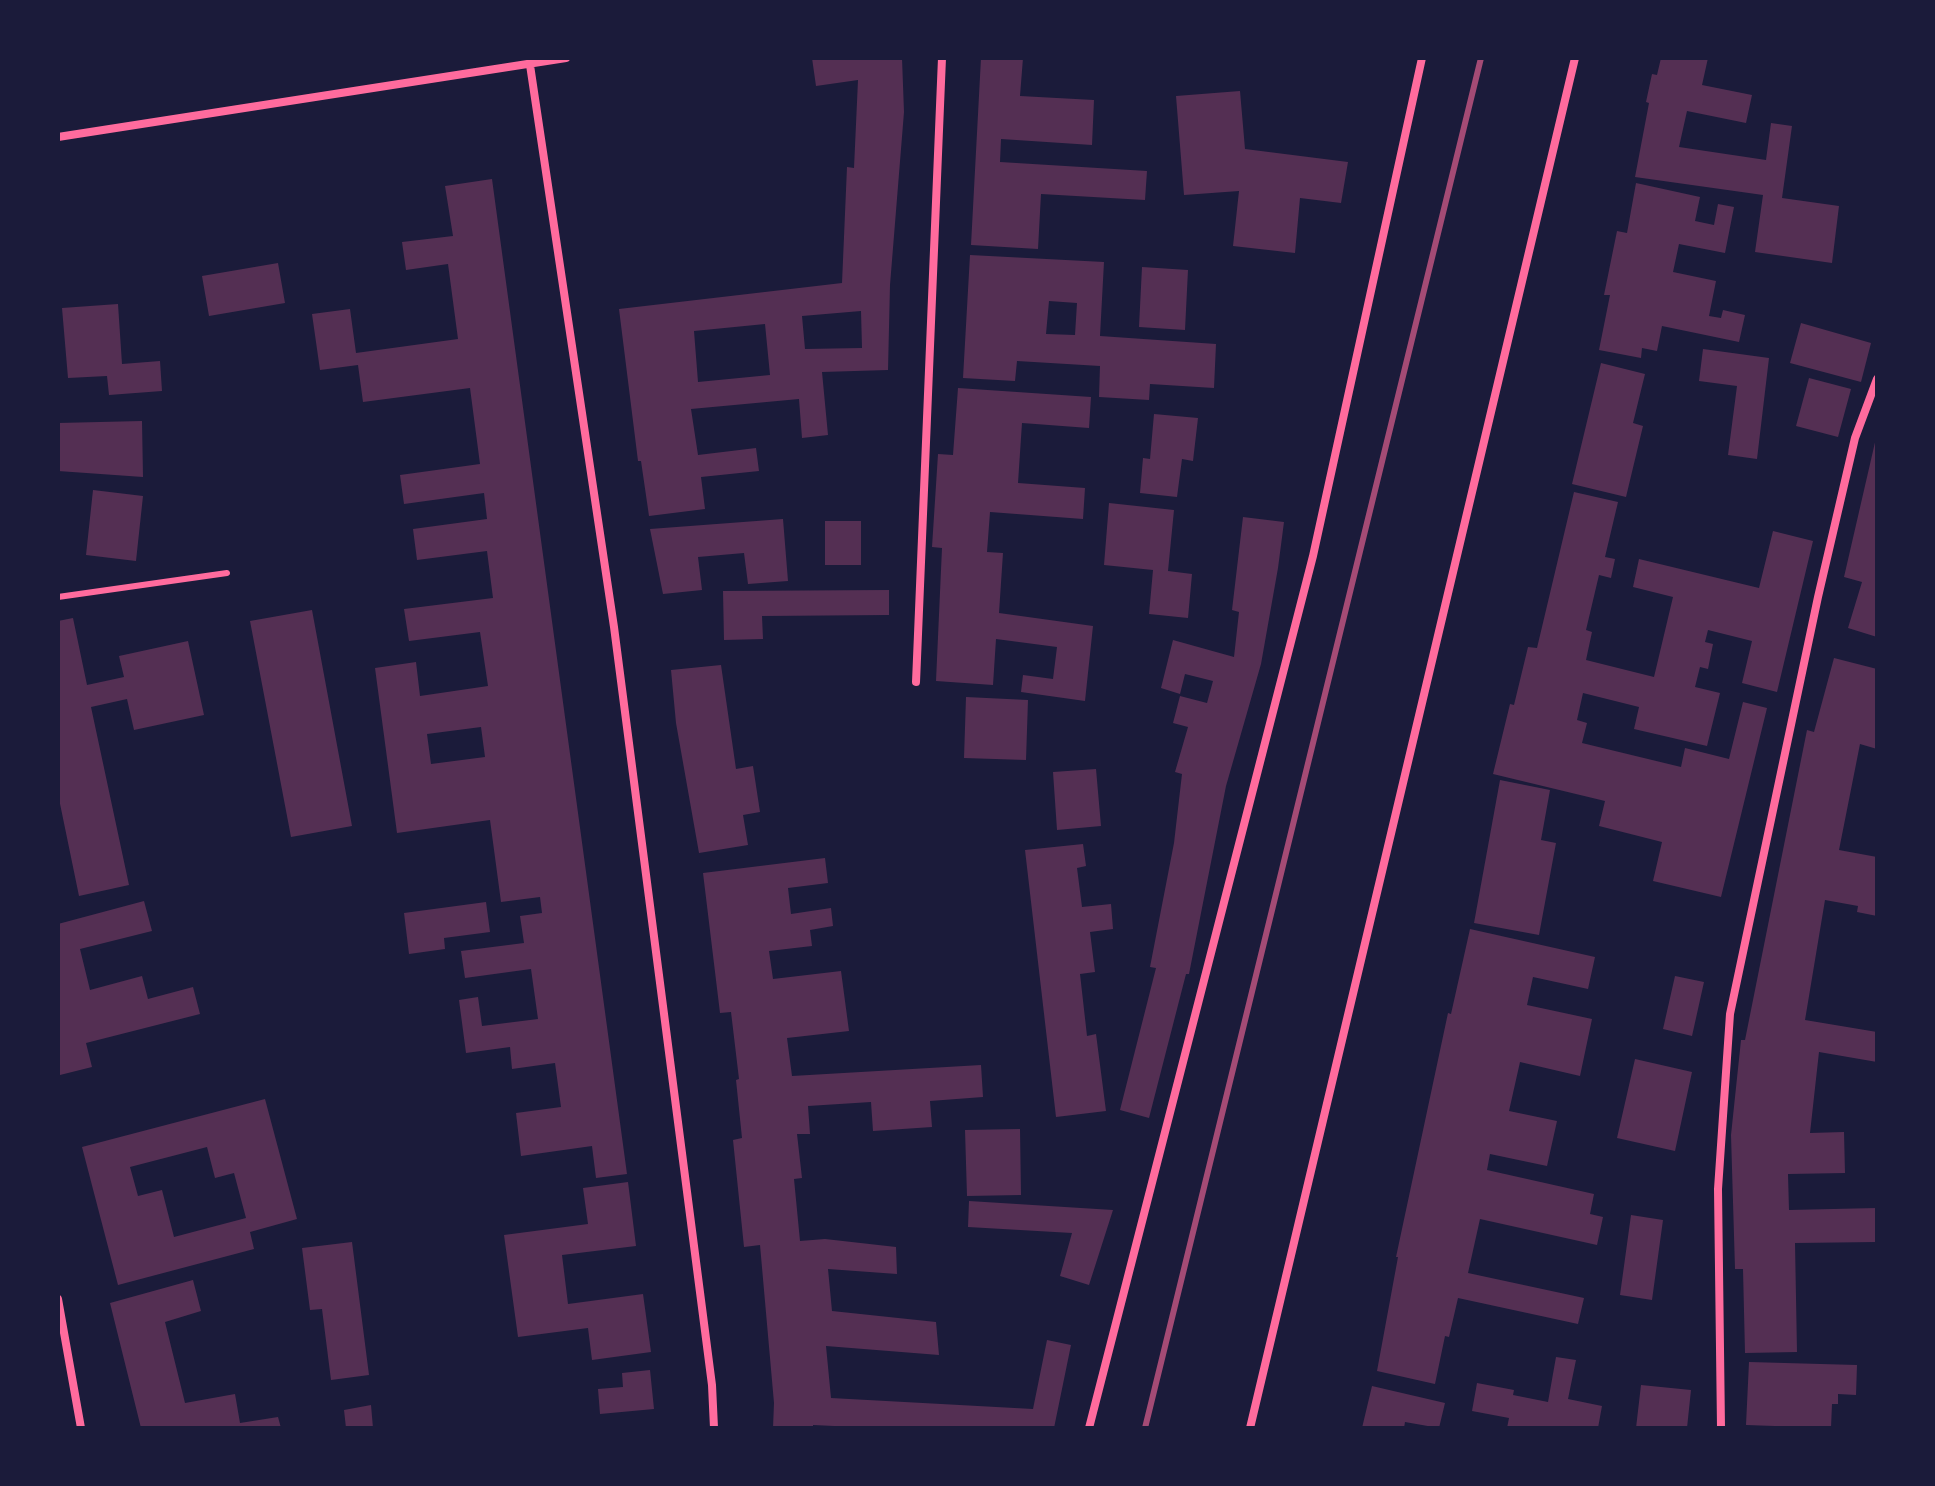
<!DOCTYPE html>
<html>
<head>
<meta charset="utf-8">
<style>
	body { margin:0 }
	#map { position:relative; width:1935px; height:1486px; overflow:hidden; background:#1b1b3a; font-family:Poppins,sans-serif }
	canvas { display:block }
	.frame { position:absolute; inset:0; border:60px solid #1b1b3a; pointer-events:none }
</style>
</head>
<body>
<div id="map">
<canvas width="1935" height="1486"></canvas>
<div class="frame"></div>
</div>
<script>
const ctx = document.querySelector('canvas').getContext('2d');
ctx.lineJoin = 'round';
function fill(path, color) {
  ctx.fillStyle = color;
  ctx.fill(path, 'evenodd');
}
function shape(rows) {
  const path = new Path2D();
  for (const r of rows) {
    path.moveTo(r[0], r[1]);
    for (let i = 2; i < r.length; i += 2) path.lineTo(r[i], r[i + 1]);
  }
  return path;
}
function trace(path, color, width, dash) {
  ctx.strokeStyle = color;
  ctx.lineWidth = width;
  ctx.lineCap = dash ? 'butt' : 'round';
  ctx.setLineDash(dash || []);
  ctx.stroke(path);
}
const building = shape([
	[812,58,902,58,904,112,890,285,888,370,822,372,828,435,802,438,799,399,691,409,698,455,756,448,759,471,701,477,705,509,649,516,641,461,638,461,619,309,842,283,847,167,854,168,858,80,816,86],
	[861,311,862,348,805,349,802,316],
	[765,324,770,375,698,382,694,331],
	[981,58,1023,58,1020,96,1094,100,1092,145,1001,139,1000,162,1147,171,1145,200,1041,194,1038,249,971,245],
	[1661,58,1708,58,1702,85,1752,95,1746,123,1687,111,1679,147,1766,160,1771,123,1792,126,1782,198,1839,206,1832,263,1755,252,1763,195,1635,177,1649,103,1646,102,1652,74,1657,75],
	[1240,91,1245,149,1348,162,1341,203,1300,198,1295,253,1233,246,1239,191,1184,195,1176,96],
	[492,179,627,1174,596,1178,592,1146,521,1156,516,1113,561,1107,555,1063,512,1069,510,1047,466,1053,459,1000,478,997,482,1026,538,1019,531,969,465,978,461,951,524,943,520,916,542,913,540,897,501,902,490,820,397,833,375,668,416,662,420,696,488,686,480,632,409,641,404,609,493,598,487,551,417,560,413,529,487,519,484,493,404,504,400,475,480,464,470,388,363,402,358,365,320,370,312,314,350,309,356,353,458,339,448,264,406,270,402,242,453,236,445,186],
	[481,727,485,757,431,764,427,734],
	[1636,183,1700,197,1695,221,1714,225,1718,204,1734,207,1725,253,1679,244,1673,272,1716,281,1709,316,1721,318,1723,310,1745,315,1739,342,1662,326,1657,351,1642,348,1641,358,1599,350,1610,295,1604,295,1617,231,1627,233],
	[970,255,1104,262,1100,336,1216,344,1214,388,1150,384,1149,400,1099,397,1100,366,1017,361,1015,381,963,378],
	[1049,301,1077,303,1075,335,1046,334],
	[278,263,285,303,209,316,202,276],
	[1142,267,1188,270,1185,330,1139,327],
	[118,304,122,364,160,361,162,391,109,395,107,376,68,378,62,308],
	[1801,323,1871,343,1861,382,1790,363],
	[1703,349,1769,358,1757,459,1728,455,1737,386,1699,381],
	[1601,363,1645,374,1633,423,1643,426,1626,497,1572,484],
	[1809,378,1851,389,1838,437,1796,426],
	[958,388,1091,397,1089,428,1022,423,1018,483,1085,488,1083,519,990,512,987,552,1003,553,999,613,1093,626,1085,701,1021,692,1023,675,1053,679,1057,647,996,639,993,685,936,681,942,548,932,547,938,454,953,455],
	[1154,414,1198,418,1193,461,1182,459,1177,497,1140,493,1143,458,1150,459],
	[142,421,143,477,58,471,58,423],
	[1876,438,1877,438,1877,637,1848,628,1862,582,1844,577],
	[93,490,143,496,136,561,86,555],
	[1574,492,1618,502,1605,557,1615,559,1611,578,1599,575,1586,630,1592,632,1586,660,1654,677,1673,597,1633,587,1639,559,1759,588,1773,531,1813,541,1777,692,1742,683,1752,641,1708,630,1705,642,1713,644,1708,669,1700,667,1695,687,1720,693,1707,746,1634,729,1639,707,1583,693,1577,720,1587,723,1582,743,1681,767,1685,748,1729,759,1743,702,1767,708,1721,897,1653,881,1662,842,1599,826,1605,801,1493,774,1510,704,1514,705,1528,647,1537,648],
	[1109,503,1174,510,1168,571,1192,574,1188,618,1149,614,1153,570,1104,565],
	[1243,517,1284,522,1278,568,1261,664,1226,786,1189,974,1186,974,1149,1118,1120,1110,1156,968,1150,967,1174,843,1182,774,1175,772,1188,727,1173,723,1180,696,1207,703,1213,681,1185,674,1180,694,1161,688,1173,640,1234,657,1239,612,1232,610],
	[783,519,788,581,748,584,744,553,698,557,702,590,663,594,650,529],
	[825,521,861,521,861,565,825,565],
	[889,590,889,615,762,616,763,639,724,640,723,591],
	[312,610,352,826,291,837,250,621],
	[73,618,87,685,124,677,119,656,188,641,204,715,134,730,127,699,91,707,129,885,79,896,58,794,58,621],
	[1834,658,1877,669,1877,749,1860,744,1839,850,1877,857,1877,916,1857,912,1858,906,1825,900,1805,1020,1877,1032,1877,1062,1819,1052,1810,1133,1844,1132,1845,1173,1788,1174,1789,1210,1877,1208,1877,1242,1795,1243,1797,1352,1745,1353,1743,1269,1735,1269,1731,1135,1741,1040,1745,1040,1807,730,1814,732],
	[721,665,736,769,753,766,760,812,743,815,748,845,699,853,676,723,671,670],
	[966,697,1028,700,1026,760,964,758],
	[1096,769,1101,826,1057,830,1053,772],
	[1500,780,1550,790,1541,840,1556,843,1539,935,1474,923],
	[1083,844,1086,866,1077,868,1082,907,1111,904,1113,929,1090,932,1095,972,1080,974,1087,1036,1096,1034,1106,1111,1056,1117,1025,850],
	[825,858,828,883,788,888,791,914,831,908,833,926,810,930,812,946,769,951,773,979,841,971,849,1031,787,1038,792,1076,981,1065,983,1097,930,1101,932,1127,873,1131,871,1102,808,1106,810,1134,797,1134,802,1178,794,1179,800,1241,825,1239,896,1247,897,1274,828,1269,832,1311,936,1322,939,1355,826,1346,831,1398,1033,1409,1047,1340,1071,1345,1054,1428,876,1428,813,1425,813,1428,773,1428,774,1403,760,1245,744,1247,733,1140,742,1138,736,1080,739,1079,731,1012,720,1013,703,873],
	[144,901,152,931,80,949,90,990,142,976,148,999,193,987,200,1014,86,1043,92,1067,60,1075,58,924],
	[486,902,490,932,444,938,445,949,409,954,404,913],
	[1470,929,1595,957,1588,989,1533,977,1527,1005,1592,1019,1580,1076,1520,1062,1509,1111,1557,1121,1547,1166,1490,1154,1487,1170,1594,1194,1590,1214,1603,1217,1597,1245,1480,1219,1468,1273,1584,1298,1578,1324,1458,1298,1449,1337,1445,1336,1435,1384,1377,1371,1398,1257,1396,1257,1448,1013,1451,1014],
	[1675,976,1704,982,1692,1036,1663,1029],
	[1635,1059,1692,1072,1675,1151,1617,1138],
	[265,1099,297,1219,250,1232,254,1249,118,1285,82,1147],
	[207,1147,215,1178,234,1173,246,1218,174,1237,162,1190,138,1196,130,1167],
	[1020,1129,1021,1195,967,1196,965,1130],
	[628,1182,636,1246,562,1255,568,1304,643,1294,651,1352,592,1360,588,1328,518,1337,504,1235,588,1224,583,1188],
	[969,1201,1113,1210,1089,1285,1060,1276,1072,1233,968,1227],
	[1631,1215,1663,1220,1652,1300,1620,1295],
	[352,1242,369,1375,331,1380,322,1309,310,1310,302,1248],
	[193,1280,201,1311,165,1322,185,1403,235,1394,240,1423,278,1417,281,1428,141,1428,110,1303],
	[1556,1357,1576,1360,1568,1399,1602,1406,1598,1428,1507,1428,1509,1418,1472,1411,1477,1383,1514,1390,1513,1395,1548,1402],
	[1749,1362,1857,1365,1856,1395,1838,1394,1838,1404,1832,1404,1831,1428,1746,1425],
	[650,1370,654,1409,600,1414,598,1389,623,1387,622,1373],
	[1641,1385,1691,1390,1687,1428,1636,1428],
	[1372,1386,1445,1403,1439,1428,1405,1422,1404,1428,1362,1428],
	[371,1405,373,1428,346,1428,344,1410]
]);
const service = shape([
	[58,597,227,573]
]);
const minor = shape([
	[530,65,614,627,712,1385,714,1428],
	[58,137,566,58],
	[916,682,942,58],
	[58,1299,81,1428],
	[1089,1428,1313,556,1422,58],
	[1250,1428,1575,58],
	[1721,1428,1718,1189,1730,1014,1818,597,1855,438,1877,379]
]);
const rail = shape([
	[1145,1428,1481,58]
]);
fill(building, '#542f53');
trace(service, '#ff6b9d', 6);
trace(minor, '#ff6b9d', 8);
trace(rail, '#a44b75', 6);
</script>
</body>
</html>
